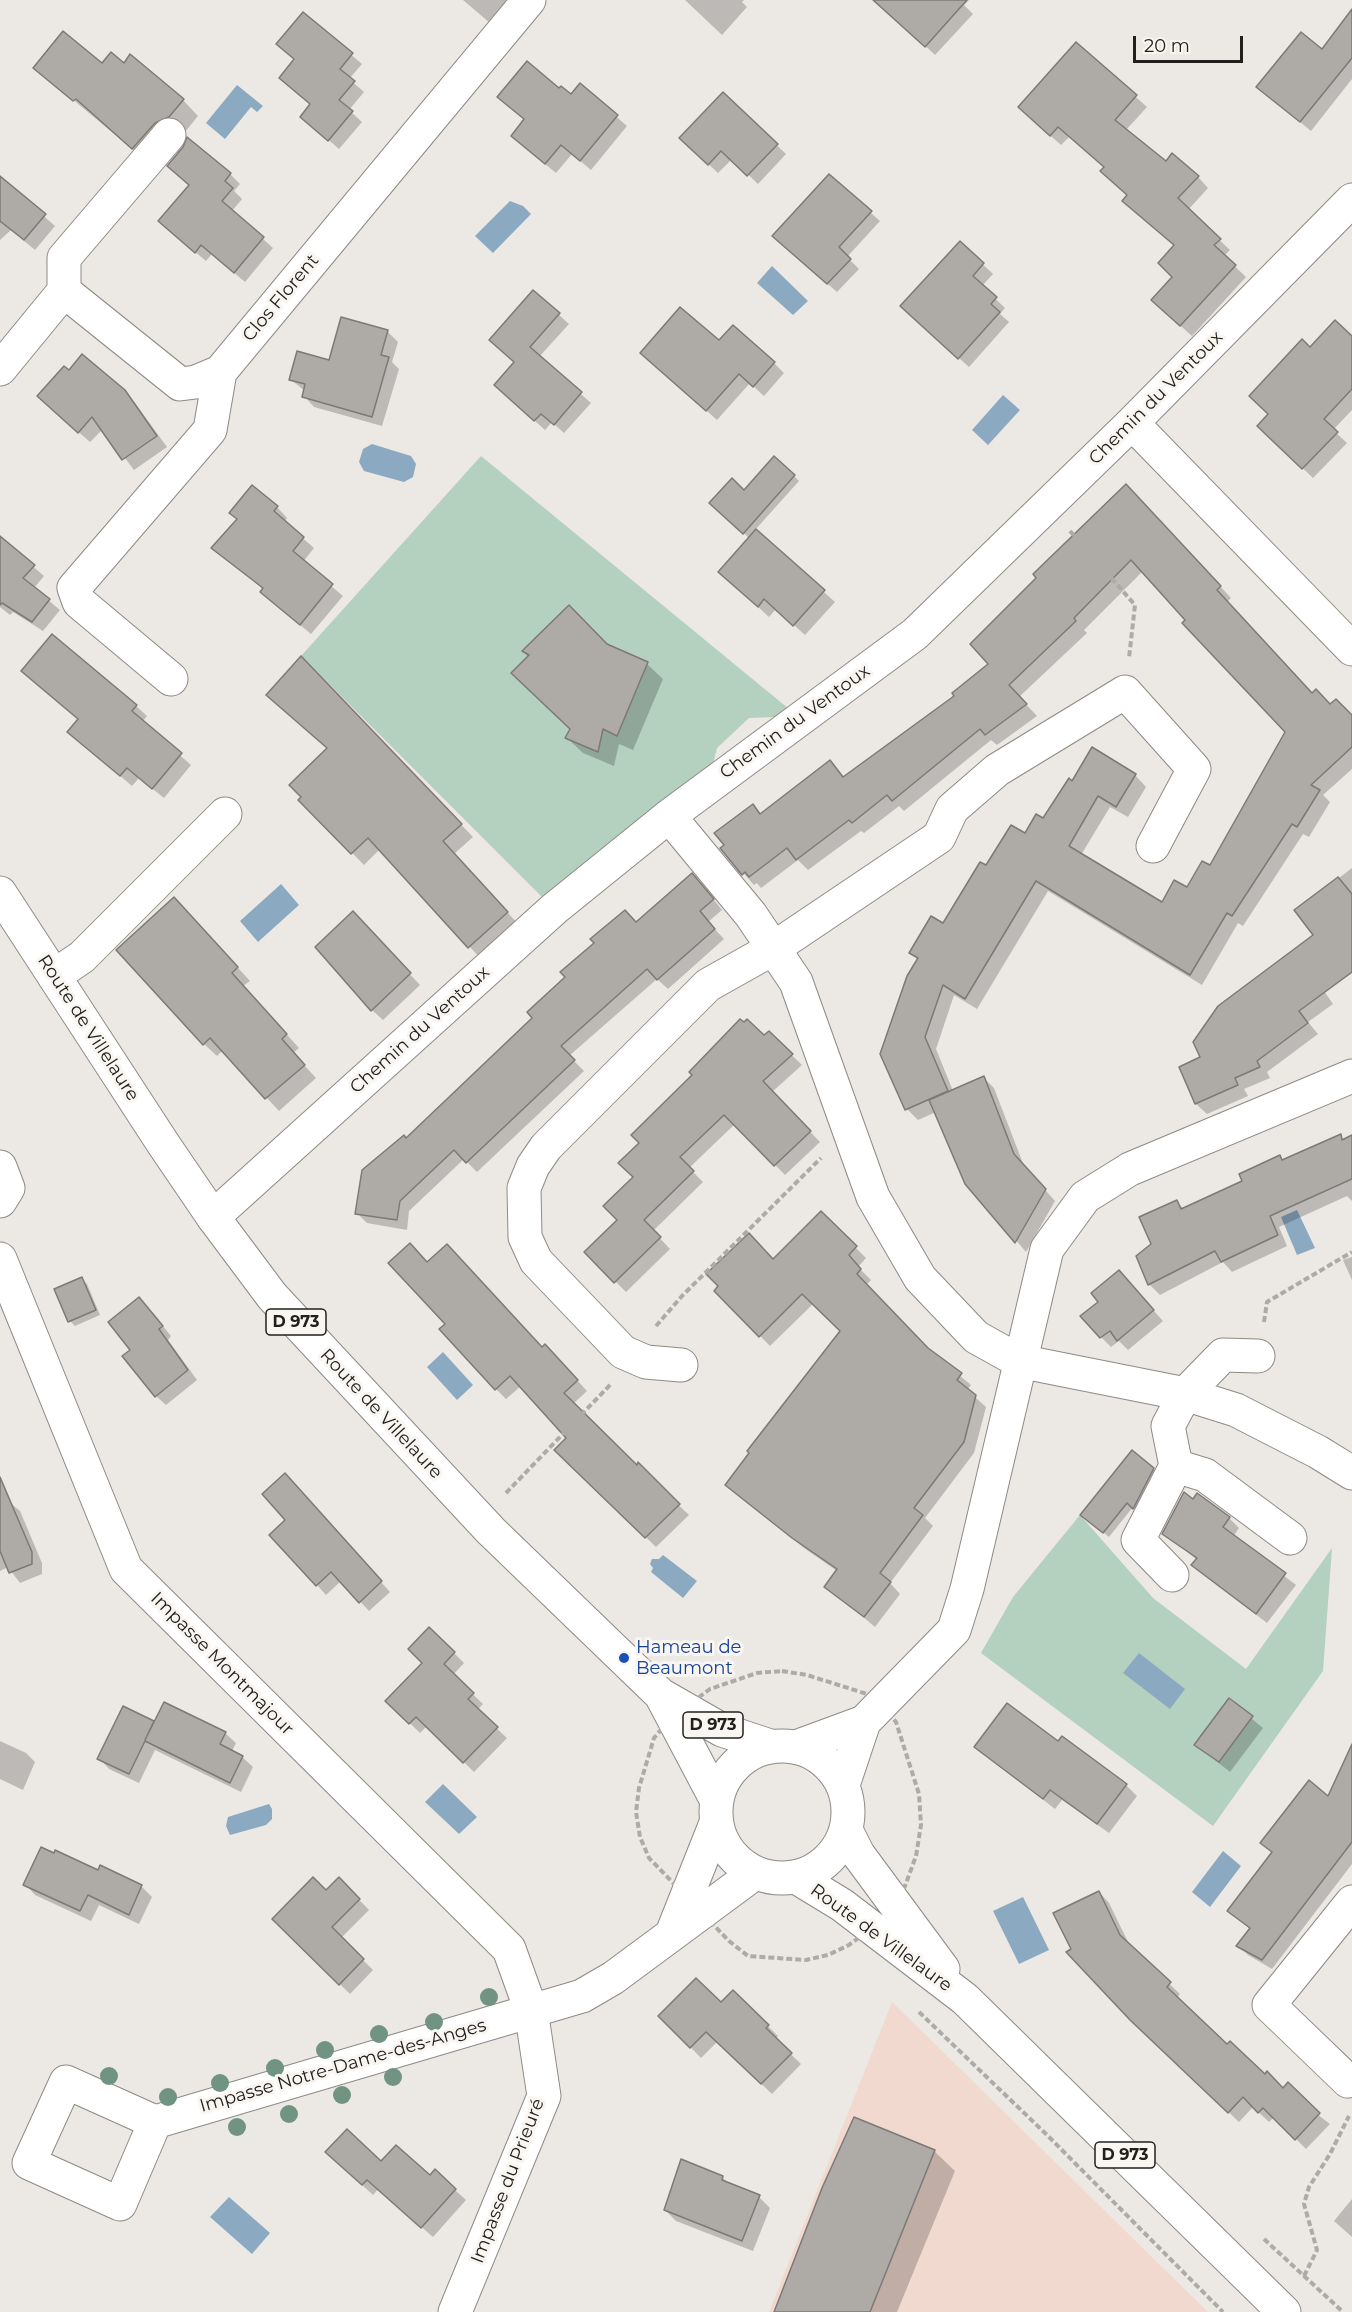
<!DOCTYPE html>
<html>
<head>
<meta charset="utf-8">
<style>
	body { margin:0 }
	#map { position:relative; width:1352px; height:2312px; overflow:hidden; background:#ece8e4; font-family:Montserrat,sans-serif }
	canvas { display:block }
	.scale { position:absolute; left:1133px; top:36px; width:110px; height:27px; box-sizing:border-box; border:3px solid #21201e; border-top:0; padding-left:8px; font-size:18px; line-height:21px; white-space:nowrap; color:#21201e; -webkit-text-stroke:4px #f9f5f1; paint-order:stroke }
</style>
</head>
<body>
<div id="map">
<canvas width="1352" height="2312"></canvas>
<div class="scale">20 m</div>
</div>
<script>
const ctx = document.querySelector('canvas').getContext('2d');
ctx.lineJoin = 'round';
function fill(path, color) {
  ctx.fillStyle = color;
  ctx.fill(path, 'evenodd');
}
function shape(rows) {
  const path = new Path2D();
  for (const r of rows) {
    if (r.length === 3) {
      path.moveTo(r[0] + r[2], r[1]);
      path.arc(r[0], r[1], r[2], 0, 2 * Math.PI);
      continue;
    }
    path.moveTo(r[0], r[1]);
    for (let i = 2; i < r.length; i += 2) path.lineTo(r[i], r[i + 1]);
  }
  return path;
}
function trace(path, color, width, dash) {
  ctx.strokeStyle = color;
  ctx.lineWidth = width;
  ctx.lineCap = dash ? 'butt' : 'round';
  ctx.setLineDash(dash || []);
  ctx.stroke(path);
}
function drawText(font, color, halo, rows, align = 'center') {
  ctx.font = font + ' Montserrat,sans-serif';
  ctx.lineWidth = 6;
  ctx.setLineDash([]);
  ctx.textBaseline = 'middle';
  ctx.strokeStyle = halo;
  ctx.fillStyle = color;
  for (const [text, x, y, turn = 0] of rows) {
    ctx.save();
    ctx.translate(x, y);
    ctx.rotate((+turn || 0) * Math.PI / 180);
    ctx.textAlign = isNaN(turn) ? turn : align;
    if (halo) ctx.strokeText(text, 0, 0);
    ctx.fillText(text, 0, 0);
    ctx.restore();
  }
}
const commercial = shape([
	[892,2002,1208,2312,769,2312]
]);
const green = shape([
	[481,456,789,709,776,717,749,718,717,748,712,768,546,901,301,656],
	[1080,1515,1153,1598,1246,1669,1332,1548,1323,1671,1213,1826,981,1653,1013,1597]
]);
const water = shape([
	[237,85,263,106,257,112,251,107,225,139,206,123],
	[510,201,523,206,531,214,493,253,475,236],
	[772,266,808,301,793,315,757,283],
	[1003,395,1020,410,988,445,972,430],
	[372,444,411,456,416,464,413,477,404,482,364,471,359,462,363,449],
	[281,884,299,905,258,942,240,921],
	[1297,1210,1315,1248,1297,1255,1281,1217],
	[443,1352,473,1385,457,1400,427,1367],
	[663,1555,697,1581,683,1598,651,1572,653,1568,650,1564,652,1559,659,1559],
	[1139,1653,1185,1689,1170,1709,1123,1673],
	[443,1784,477,1817,459,1834,425,1802],
	[269,1804,272,1809,272,1819,266,1825,230,1835,226,1826,228,1817],
	[1223,1851,1241,1866,1210,1907,1192,1892],
	[1023,1897,1049,1950,1019,1964,993,1911],
	[229,2197,270,2233,252,2254,210,2217]
]);
const shadow = shape([
	[463,0,509,0,490,23],
	[685,0,744,0,742,2,747,7,722,35],
	[877,0,969,0,964,5,973,14,935,55],
	[303,14,362,64,349,79,364,92,349,110,362,122,339,149,302,117,312,105,295,60,278,44],
	[1352,39,1352,79,1311,131,1258,87,1322,51],
	[1076,44,1147,107,1126,130,1166,163,1198,177,1208,188,1188,210,1230,250,1224,256,1246,277,1192,336,1164,311,1174,278,1175,246,1124,201,1128,196,1105,168,1070,136,1061,145,1030,118],
	[124,65,183,100,198,116,185,132,149,163,35,68],
	[580,85,627,126,591,170,572,154,556,173,523,146,525,120,509,106,559,90,571,96],
	[723,94,786,154,758,184,732,159,718,173,690,147],
	[230,174,240,184,234,191,242,199,232,211,273,248,245,282,212,254,206,261,170,231,190,186],
	[829,176,880,221,847,257,859,269,837,292,783,245],
	[0,178,55,226,35,250,11,230,0,240],
	[960,243,993,274,982,286,1005,308,1000,314,1009,322,969,367,911,315],
	[534,292,569,324,539,357,591,403,564,433,552,422,545,430,506,395],
	[387,331,398,342,392,362,399,369,382,426,314,407,304,396,305,391,290,379],
	[1352,338,1352,410,1333,430,1347,443,1313,478,1269,436,1270,414,1310,349],
	[719,343,774,363,784,373,764,396,750,383,717,420,652,362],
	[69,373,124,391,135,403,167,447,134,470,103,429,90,442,50,407],
	[794,476,799,481,755,530,835,602,805,635,776,609,769,617,731,582,750,539,711,503],
	[252,487,277,507,287,518,284,522,314,548,303,562,343,596,311,634,272,602,262,592,264,590,214,548,238,519],
	[1137,497,1231,598,1227,602,1313,694,1352,717,1352,769,1323,795,1330,802,1309,837,1303,834,1243,926,1238,923,1202,985,1048,891,977,1009,954,995,936,1049,953,1091,984,1078,994,1088,1024,1166,1055,1201,1026,1252,967,1183,936,1112,918,1120,907,1109,918,960,911,953,944,925,986,867,1044,820,1073,783,1135,775,1146,787,1128,817,1110,807,1081,855,1162,905,1187,889,1210,867,1287,732,1143,571,1084,630,1087,633,1019,697,1037,716,997,745,991,740,904,811,899,806,864,833,861,831,808,870,798,860,761,888,757,883,754,885,722,849,753,806,762,815,830,762,844,777,956,696,991,664],
	[0,538,44,576,34,588,60,610,43,631,13,612,10,615,0,607],
	[607,646,647,664,663,679,633,750,619,744,614,766,583,753,567,738,572,729,524,651],
	[313,670,473,837,454,854,519,925,481,959,380,849,364,865,300,800,328,749],
	[136,706,147,716,142,722,191,765,164,798,139,778,132,786,69,732],
	[1352,868,1352,970,1324,991,1333,1004,1308,1022,1318,1034,1267,1072,1270,1078,1244,1089,1248,1096,1207,1114,1196,1104,1181,1067,1202,1057,1315,935,1297,910],
	[702,885,722,910,708,922,724,939,668,989,657,979,569,1056,584,1071,477,1172,464,1159,409,1211,407,1230,367,1223,357,1213,406,1139],
	[186,911,250,981,243,986,299,1048,293,1053,316,1078,279,1111,223,1050,217,1056,204,1044],
	[363,924,420,985,383,1020,372,1010],
	[769,1033,802,1065,772,1092,820,1142,785,1175,735,1124,689,1168,703,1182,653,1231,670,1249,626,1292,586,1252,619,1220,635,1177],
	[1340,1136,1345,1140,1352,1137,1352,1201,1347,1196,1279,1227,1287,1246,1232,1272,1223,1262,1160,1295,1149,1284,1138,1256,1152,1244,1177,1202,1184,1209,1244,1182,1280,1157,1284,1161],
	[821,1213,866,1258,858,1267,871,1280,866,1285,929,1350,971,1385,967,1390,986,1407,974,1453,925,1518,933,1526,890,1583,900,1594,875,1627,826,1586,837,1571,804,1548,727,1485,842,1331,814,1303,770,1346,716,1291,774,1261],
	[1352,1257,1352,1280,1343,1260],
	[428,1263,555,1356,587,1391,573,1404,689,1515,656,1547,556,1450,568,1438,521,1386,506,1399,496,1389,447,1324],
	[82,1279,87,1284,100,1315,75,1326,70,1321],
	[1129,1283,1163,1321,1128,1350,1119,1341,1111,1347,1101,1337],
	[149,1309,171,1336,168,1340,197,1380,166,1405,156,1396,133,1350],
	[1153,1469,1158,1474,1138,1513,1133,1507,1109,1537,1087,1520],
	[294,1485,390,1592,369,1611,341,1581,326,1595,317,1585,287,1520],
	[0,1494,20,1511,42,1563,42,1574,20,1583,8,1567,0,1571],
	[1229,1518,1239,1528,1233,1537,1296,1585,1267,1623,1204,1575,1193,1565,1197,1560,1164,1533],
	[430,1629,464,1663,453,1675,483,1704,477,1710,507,1738,474,1772,427,1726,420,1733,387,1701,424,1663],
	[1229,1700,1263,1728,1230,1772,1196,1745],
	[123,1708,155,1724,225,1733,236,1743,232,1751,242,1757,253,1767,241,1792,155,1750,139,1783,109,1769,99,1758],
	[0,1741,26,1753,35,1762,23,1790,0,1779],
	[1058,1743,1126,1785,1137,1796,1109,1833,1062,1800,1055,1809,976,1747],
	[1352,1747,1352,1864,1272,1969,1248,1955,1238,1945,1251,1930,1229,1910,1273,1853,1262,1843,1329,1798],
	[98,1872,141,1886,152,1897,139,1924,99,1905,91,1921,35,1895,25,1884],
	[339,1879,369,1910,341,1938,373,1970,350,1994,274,1919,326,1892],
	[1099,1892,1109,1903,1130,1946,1180,1994,1177,1998,1227,2046,1330,2124,1306,2149,1274,2117,1269,2122,1253,2107,1239,2122,1131,2019,1073,1950],
	[733,1992,778,2036,775,2039,801,2064,772,2094,717,2042,701,2058,660,2016,721,2005],
	[934,2151,955,2171,897,2312,775,2312],
	[338,2163,381,2163,430,2177,455,2190,466,2200,433,2237,378,2189,373,2195],
	[722,2177,731,2186,759,2197,770,2208,753,2251,676,2221,665,2210],
	[1352,2199,1352,2237,1334,2221]
]);
const building = shape([
	[873,0,967,0,925,47,873,0],
	[1352,9,1352,58,1300,122,1256,87,1301,32,1322,49,1352,9],
	[303,12,353,53,340,69,355,81,339,100,353,111,328,141,300,117,310,104,279,78,294,59,276,44,303,12],
	[63,31,102,63,111,52,124,63,130,54,184,99,169,117,155,123,132,149,76,99,73,101,33,68,63,31],
	[1076,42,1137,95,1115,120,1166,161,1172,153,1199,176,1178,198,1221,239,1214,245,1236,265,1180,326,1151,300,1172,277,1158,263,1174,245,1122,201,1127,195,1100,171,1104,167,1058,127,1050,136,1018,107,1076,42],
	[527,61,559,88,561,86,571,94,580,83,618,115,580,161,561,145,545,164,511,136,524,119,497,97,527,61],
	[723,92,778,144,747,176,721,151,708,165,679,138,723,92],
	[187,137,231,173,225,181,233,188,222,201,264,237,234,273,201,245,195,253,158,221,189,185,167,166,183,147,187,137],
	[829,174,872,211,839,247,851,259,827,284,772,236,829,174],
	[0,176,46,214,24,240,0,221,0,176],
	[960,241,984,263,973,276,997,297,991,304,1000,312,958,359,900,306,960,241],
	[533,290,560,313,530,347,582,392,554,425,541,414,534,421,494,385,514,362,489,340,533,290],
	[680,307,719,340,733,325,775,362,753,387,739,374,706,411,640,353,680,307],
	[341,317,388,330,381,355,389,357,372,417,302,397,305,384,289,380,297,351,329,360,341,317],
	[1335,320,1352,336,1352,389,1324,419,1338,432,1302,469,1257,426,1268,414,1249,396,1302,339,1310,347,1335,320],
	[82,354,125,390,157,436,122,460,92,417,78,433,37,396,64,366,69,370,82,354],
	[774,456,795,475,743,534,709,503,732,478,744,490,774,456],
	[1126,484,1221,586,1217,590,1312,693,1316,689,1330,704,1336,699,1352,715,1352,747,1311,785,1320,790,1297,827,1292,824,1232,916,1227,913,1190,975,1036,881,965,999,943,985,925,1037,948,1091,905,1110,880,1054,907,976,918,958,909,953,931,916,943,923,980,862,986,865,1011,825,1025,833,1036,814,1043,818,1069,778,1072,781,1092,747,1136,774,1116,807,1098,796,1069,846,1162,902,1174,880,1187,887,1202,861,1210,865,1285,732,1182,623,1185,620,1131,560,1074,618,1076,621,1009,685,1027,704,985,735,980,729,892,801,887,795,852,823,849,820,796,860,787,848,749,877,745,872,742,875,720,848,724,845,714,833,753,804,760,814,830,760,843,777,954,696,952,693,988,664,970,644,1036,578,1033,574,1126,484],
	[252,485,278,506,274,511,304,537,293,551,333,584,300,625,260,592,263,588,211,548,237,519,229,513,252,485],
	[756,529,825,590,793,626,764,599,758,607,718,572,756,529],
	[0,536,35,565,23,578,50,599,32,622,2,603,0,605,0,536],
	[569,605,607,644,648,662,617,736,603,729,598,752,565,738,570,729,511,673,529,655,522,651,569,605],
	[52,634,137,705,132,711,182,753,152,789,127,768,120,776,67,732,78,719,21,671,52,634],
	[301,656,462,824,443,841,508,912,468,948,368,838,351,854,298,800,301,797,289,785,327,748,266,695,301,656],
	[692,873,714,899,700,911,715,929,657,980,647,969,561,1046,575,1060,466,1163,454,1150,400,1201,397,1220,355,1214,362,1170,404,1135,406,1138,532,1018,527,1012,565,977,560,972,594,943,590,939,625,910,636,922,692,873],
	[1338,877,1352,894,1352,972,1299,1011,1308,1023,1257,1061,1260,1067,1235,1078,1238,1085,1195,1104,1179,1067,1200,1057,1193,1042,1218,1006,1313,935,1294,910,1338,877],
	[174,897,238,967,232,973,287,1034,282,1039,305,1065,265,1099,210,1038,203,1045,116,950,174,897],
	[353,911,411,973,371,1011,315,947,353,911],
	[740,1019,744,1022,747,1019,764,1035,769,1031,793,1054,763,1081,811,1131,774,1166,724,1115,680,1157,694,1171,644,1220,661,1237,614,1283,584,1252,617,1220,603,1206,633,1177,618,1163,639,1143,631,1135,692,1075,689,1072,740,1019],
	[984,1076,1014,1154,1046,1189,1015,1243,965,1184,929,1100,984,1076],
	[1341,1134,1342,1140,1352,1135,1352,1179,1270,1216,1278,1235,1221,1262,1215,1251,1148,1285,1136,1256,1151,1244,1139,1217,1177,1200,1181,1209,1242,1181,1239,1174,1280,1155,1282,1160,1341,1134],
	[821,1211,857,1246,849,1255,861,1269,857,1274,928,1348,962,1373,957,1380,976,1395,964,1442,914,1508,923,1515,880,1573,891,1582,864,1617,824,1587,837,1569,792,1538,725,1485,749,1453,747,1451,840,1331,802,1294,759,1337,714,1291,718,1286,706,1274,749,1233,773,1259,821,1211],
	[410,1243,427,1262,447,1244,542,1347,545,1344,578,1380,564,1393,637,1465,638,1462,680,1504,645,1538,554,1450,566,1438,510,1376,495,1390,439,1329,445,1324,388,1263,410,1243],
	[1119,1270,1154,1310,1117,1341,1110,1331,1100,1338,1080,1316,1098,1302,1091,1293,1119,1270],
	[82,1277,96,1310,68,1322,54,1289,82,1277],
	[139,1297,163,1326,159,1329,188,1370,155,1397,122,1356,130,1350,108,1322,139,1297],
	[1132,1450,1154,1468,1133,1509,1127,1503,1103,1533,1080,1515,1132,1450],
	[285,1473,382,1581,359,1603,331,1572,316,1586,269,1535,285,1520,262,1494,285,1473],
	[0,1477,32,1552,32,1564,9,1573,0,1551,0,1477],
	[1184,1492,1193,1499,1197,1493,1230,1517,1223,1527,1286,1573,1256,1614,1191,1565,1197,1558,1162,1534,1184,1492],
	[429,1627,455,1652,444,1664,474,1693,468,1699,498,1727,463,1763,416,1717,409,1724,385,1701,422,1663,408,1649,429,1627],
	[1229,1698,1253,1716,1219,1762,1194,1745,1229,1698],
	[164,1702,226,1732,220,1744,243,1756,230,1783,145,1741,129,1774,97,1759,123,1706,154,1721,145,1740,164,1702],
	[1007,1703,1058,1741,1062,1736,1127,1784,1097,1824,1050,1790,1043,1799,974,1747,1007,1703],
	[1352,1744,1352,1842,1262,1960,1236,1946,1250,1928,1227,1911,1272,1852,1260,1843,1309,1780,1328,1796,1352,1744],
	[41,1847,54,1853,55,1850,98,1870,100,1865,142,1885,129,1915,88,1895,80,1911,23,1885,41,1847],
	[313,1877,326,1890,339,1877,360,1899,332,1927,364,1959,339,1985,272,1919,313,1877],
	[1099,1891,1120,1935,1171,1982,1167,1987,1227,2044,1230,2041,1265,2074,1267,2071,1283,2088,1288,2082,1320,2113,1295,2140,1263,2108,1258,2113,1243,2097,1228,2113,1130,2020,1066,1952,1071,1949,1053,1913,1099,1891],
	[696,1978,721,2002,733,1990,769,2025,766,2028,792,2053,761,2084,706,2032,690,2048,658,2016,696,1978],
	[854,2117,935,2150,870,2312,774,2312,822,2188,854,2117],
	[347,2129,381,2161,396,2145,430,2175,435,2169,456,2189,421,2228,367,2180,362,2185,325,2152,347,2129],
	[681,2159,723,2176,722,2180,760,2195,742,2241,664,2210,681,2159]
]);
const path = shape([
	[1070,531,1135,605,1129,658],
	[1264,1322,1267,1302,1352,1252],
	[656,1326,682,1296,821,1158],
	[506,1493,611,1384],
	[782,1671,807,1675,867,1694,881,1703,896,1722,919,1794,921,1825,916,1856,905,1886,895,1903,872,1928,849,1945,828,1955,806,1960,748,1956,729,1941,649,1858,640,1837,636,1812,639,1788,654,1738,671,1718,710,1689,757,1673,782,1671],
	[919,2012,1046,2134,1223,2312],
	[1264,2239,1343,2312],
	[1304,2276,1317,2250,1304,2204,1309,2187,1330,2154,1349,2116]
]);
const minor = shape([
	[64,291,64,258,169,135],
	[0,369,64,291,180,384,196,382,220,372,529,0],
	[1132,423,1352,649],
	[171,679,79,602,74,588,210,430,220,372],
	[669,816,751,915,796,982,873,1197,920,1278,976,1337,1019,1361,1185,1394,1236,1410,1318,1452,1352,1473],
	[54,976,82,957,225,814],
	[0,1167,8,1188,0,1201],
	[213,1217,554,909,669,816,915,634,1132,423,1352,200],
	[0,1259,126,1569,509,1949,531,2010,544,2096,455,2312],
	[681,1365,646,1362,623,1352,536,1261,525,1237,524,1188,533,1166,546,1147,708,985,774,948,939,837,952,809,997,770,1125,692,1194,769,1153,846],
	[1176,1466,1205,1475,1290,1538],
	[1172,1575,1138,1540,1176,1466,1168,1426,1185,1394,1223,1355,1258,1356],
	[796,1747,864,1722,954,1630,967,1589,1047,1249,1085,1197,1130,1169,1352,1076],
	[843,1785,864,1722],
	[1352,1902,1269,2005,1348,2081,1352,2080],
	[673,1931,716,1823],
	[66,2082,155,2122,120,2204,29,2163,66,2082],
	[155,2122,582,1996,613,1978,755,1873]
]);
const major = shape([
	[0,893,164,1145,213,1217,272,1296,491,1531,661,1695,722,1730,770,1746],
	[661,1695,717,1801],
	[782,1812,66],
	[846,1830,858,1854,943,1969],
	[796,1877,842,1905,965,1999,1284,2312]
]);
const trees = [
	[489,1997],
	[434,2022],
	[379,2034],
	[325,2050],
	[275,2068],
	[109,2076],
	[393,2077],
	[220,2083],
	[342,2095],
	[168,2097],
	[289,2114],
	[237,2127]
];
const markers = [
	[624,1658,6,"#1a4fb4"]
];
const shields = [
	[296,1322,60],
	[713,1725,60],
	[1125,2155,60]
];
const shieldNames = [
	["D 973",296,1322],
	["D 973",713,1725],
	["D 973",1125,2155]
];
const streetNames = [
	["Clos Florent",281,298,-50],
	["Chemin du Ventoux",1156,398,-45],
	["Chemin du Ventoux",795,722,-36],
	["Route de Villelaure",88,1028,57],
	["Chemin du Ventoux",420,1030,-42],
	["Route de Villelaure",381,1414,47],
	["Impasse Montmajour",222,1664,45],
	["Route de Villelaure",881,1938,36],
	["Impasse Notre-Dame-des-Anges",343,2066,-16],
	["Impasse du Prieuré",508,2181,-69]
];
const transitNames = [
	["Hameau de",636,1648],
	["Beaumont",636,1669]
];
fill(commercial, '#f1d9cf');
fill(green, '#b4d0bf');
fill(water, '#8baac2');
fill(shadow, '#0003');
fill(building, '#aeaaa6');
trace(building, '#7d7976', 1.5);
trace(minor, '#8e8a86', 35);
trace(major, '#8e8a86', 35);
trace(path, '#aeaba7', 4, [6, 3]);
trace(minor, '#fff', 33);
trace(major, '#fff', 33);
ctx.fillStyle = '#719382';
for (const [x, y] of trees) {
  ctx.beginPath();
  ctx.arc(x, y, 9, 0, 2 * Math.PI);
  ctx.fill();
}
for (const [x, y, r, color] of markers) {
  const dot = new Path2D();
  dot.arc(x, y, r, 0, 2 * Math.PI);
  ctx.fillStyle = color;
  ctx.fill(dot);
  trace(dot, '#f9f5f1', 2);
}
for (const [x, y, w] of shields) {
  const box = new Path2D();
  box.roundRect(x - w / 2, y - 13, w, 26, 4.5);
  ctx.fillStyle = '#f9f5f1';
  ctx.fill(box);
  trace(box, '#21201e', 1.5);
}
drawText('bold 16px', '#21201e', null, shieldNames);
drawText('18px', '#21201e', '#f9f5f1', streetNames);
drawText('18px', '#164399', '#f9f5f1', transitNames, 'left');
</script>
</body>
</html>
